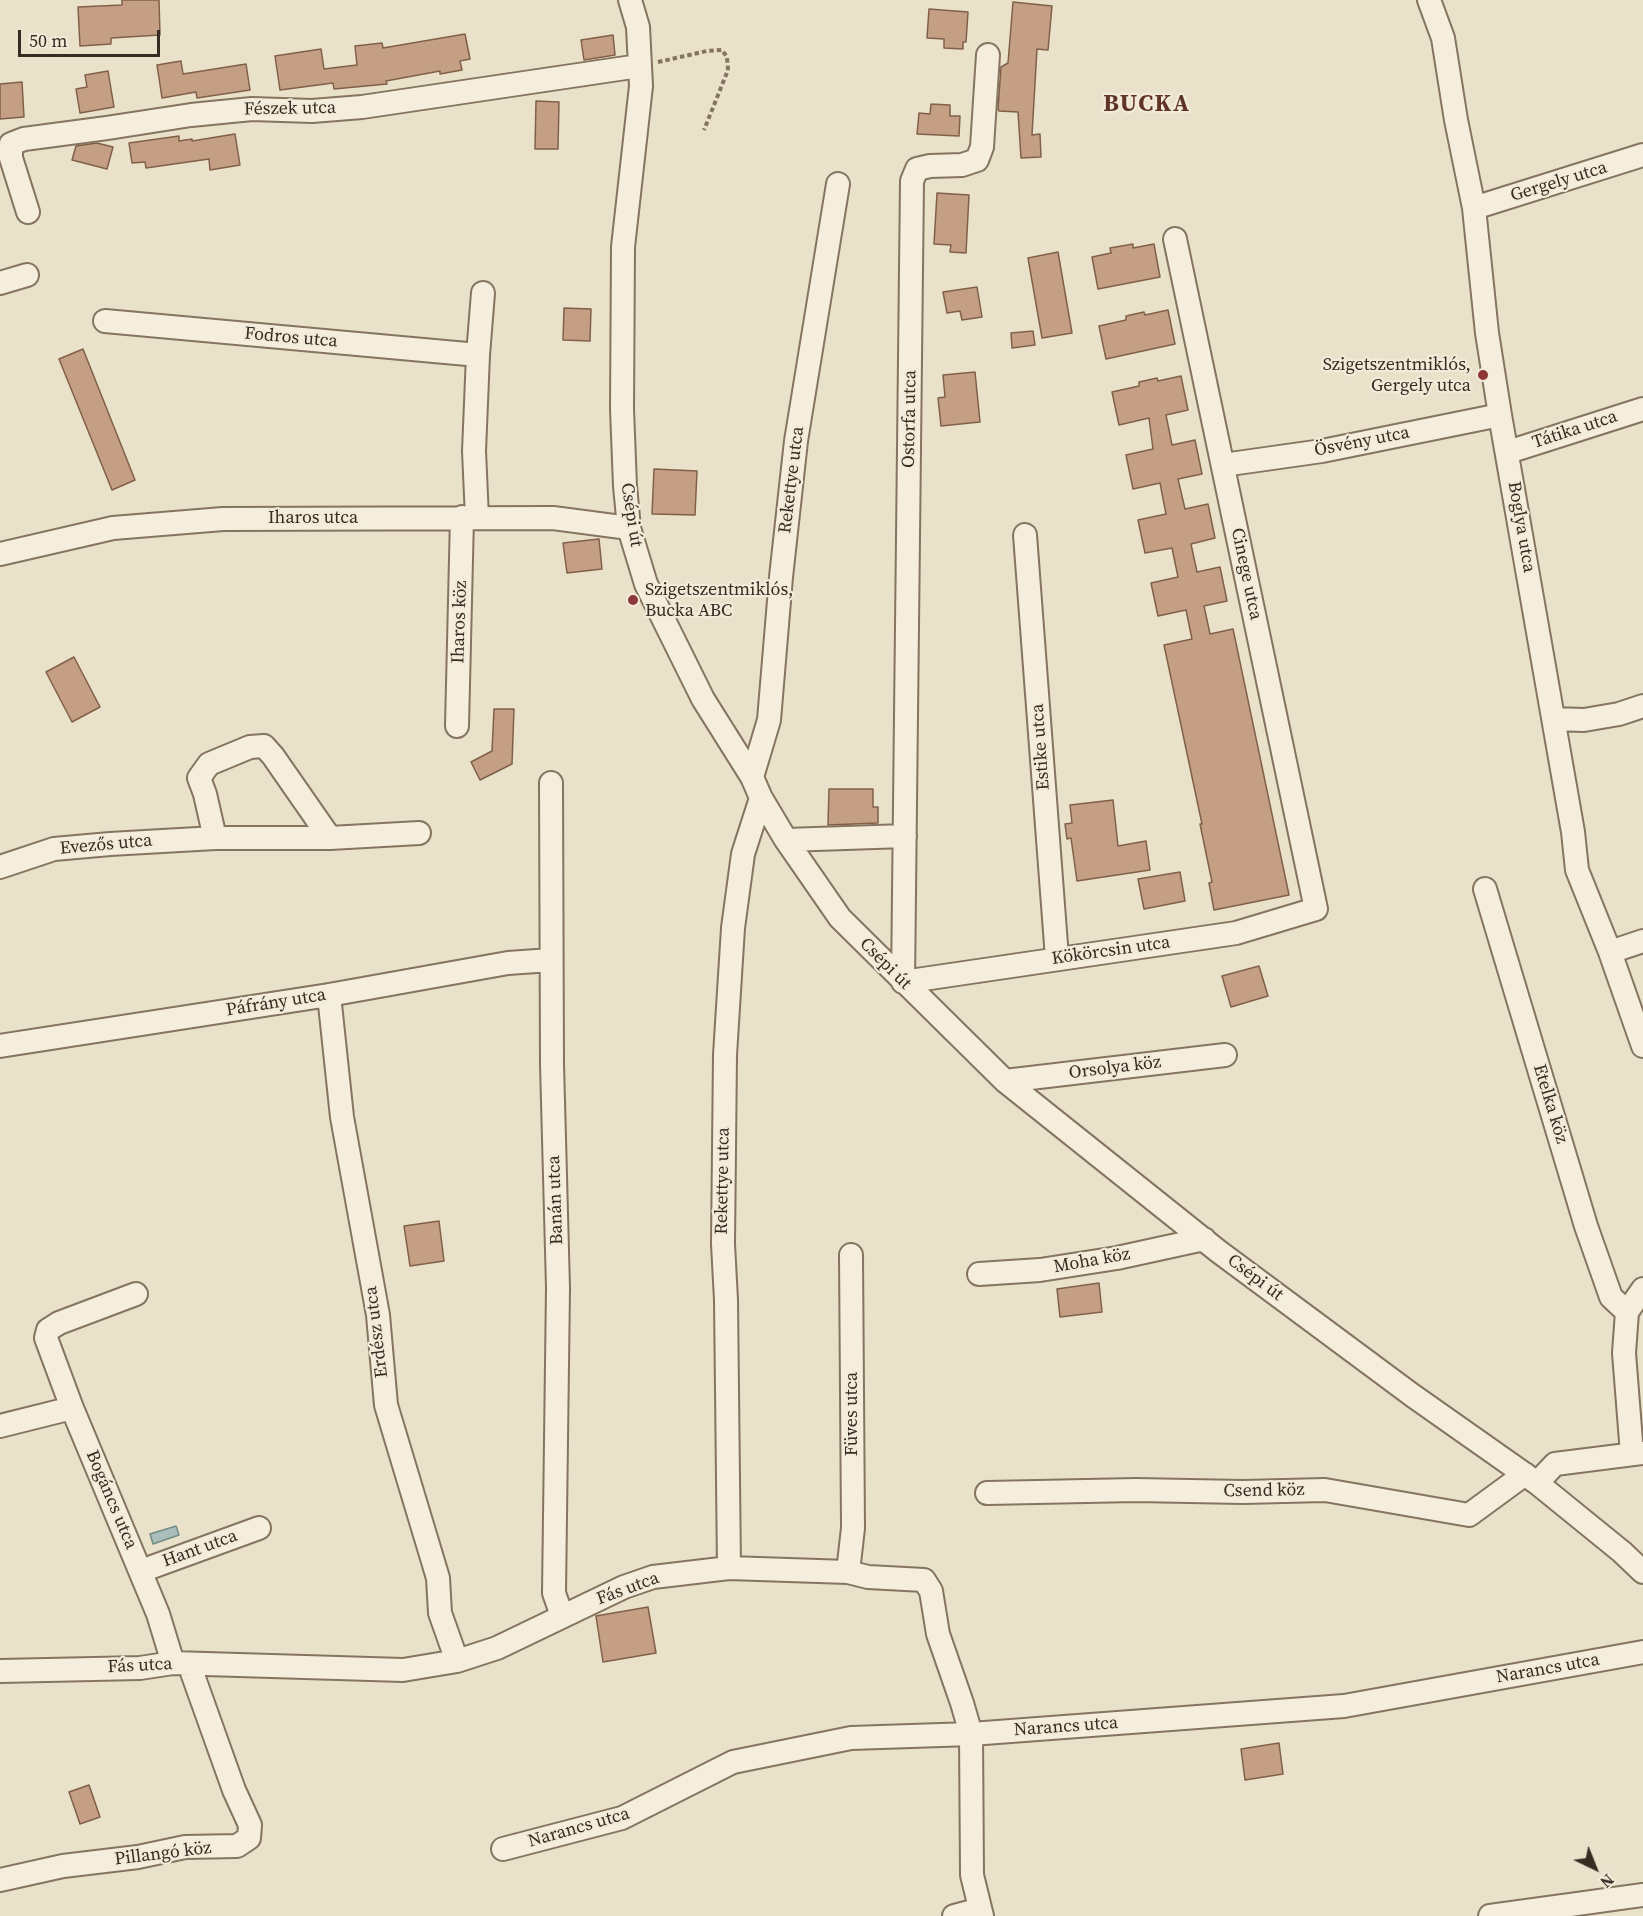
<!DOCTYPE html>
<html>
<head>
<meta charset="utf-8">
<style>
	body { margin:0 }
	#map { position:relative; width:1643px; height:1916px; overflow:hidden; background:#eae1ca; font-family:"Source Serif 4",serif }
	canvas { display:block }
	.north { position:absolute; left:1565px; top:1838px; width:60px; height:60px; -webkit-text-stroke:4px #f2ebd9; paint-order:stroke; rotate:137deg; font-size:16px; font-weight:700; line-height:24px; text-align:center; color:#372c22 }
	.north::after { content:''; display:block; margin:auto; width:21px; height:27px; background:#372c22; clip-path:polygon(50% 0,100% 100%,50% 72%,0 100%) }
	.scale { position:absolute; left:18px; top:30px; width:142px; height:27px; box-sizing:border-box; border:3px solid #372c22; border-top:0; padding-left:8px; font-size:18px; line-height:21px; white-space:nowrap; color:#372c22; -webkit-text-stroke:4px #f2ebd9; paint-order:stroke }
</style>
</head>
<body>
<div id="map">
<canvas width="1643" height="1916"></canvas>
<div class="north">N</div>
<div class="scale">50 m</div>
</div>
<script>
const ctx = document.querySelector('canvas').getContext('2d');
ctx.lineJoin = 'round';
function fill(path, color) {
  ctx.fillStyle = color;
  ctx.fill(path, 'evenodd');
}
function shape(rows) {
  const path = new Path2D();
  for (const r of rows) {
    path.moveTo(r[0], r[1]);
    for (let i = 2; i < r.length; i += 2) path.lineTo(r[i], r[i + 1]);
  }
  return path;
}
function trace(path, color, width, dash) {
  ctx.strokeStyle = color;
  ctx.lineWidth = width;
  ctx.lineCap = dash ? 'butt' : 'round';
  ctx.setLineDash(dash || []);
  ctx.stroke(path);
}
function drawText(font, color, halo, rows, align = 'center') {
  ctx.font = font + ' "Source Serif 4",serif';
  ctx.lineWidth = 4.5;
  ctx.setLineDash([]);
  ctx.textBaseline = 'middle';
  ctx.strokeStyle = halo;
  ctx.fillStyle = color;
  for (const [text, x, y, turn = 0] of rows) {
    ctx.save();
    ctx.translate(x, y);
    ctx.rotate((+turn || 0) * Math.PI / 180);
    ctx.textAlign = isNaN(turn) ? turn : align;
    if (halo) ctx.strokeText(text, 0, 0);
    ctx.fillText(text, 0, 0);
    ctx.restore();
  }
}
const water = shape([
	[176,1526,179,1535,153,1544,150,1534,176,1526]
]);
const building = shape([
	[122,0,159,0,160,35,111,38,111,44,80,46,78,7,122,5,122,0],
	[1013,2,1052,6,1048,50,1037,49,1032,135,1040,134,1041,157,1021,158,1018,112,999,111,998,109,1001,67,1008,63,1013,2],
	[929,9,968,12,966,42,963,42,963,49,944,48,944,39,927,38,929,9],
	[465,34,470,59,460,61,462,70,440,74,440,71,386,81,387,84,334,89,333,83,280,90,275,56,321,49,324,69,357,65,355,46,382,43,383,48,465,34],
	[613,35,615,55,584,60,581,40,613,35],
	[181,61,183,74,246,64,250,90,197,98,196,92,162,98,157,65,181,61],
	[108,71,114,107,80,113,76,89,87,87,85,75,108,71],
	[22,82,24,117,0,119,0,84,22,82],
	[536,101,559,102,558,149,535,149,536,101],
	[931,104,950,105,950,116,960,116,959,136,917,134,919,113,930,114,931,104],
	[235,134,240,165,210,170,209,159,146,168,145,162,132,163,129,143,179,136,179,141,192,139,192,141,235,134],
	[97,143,113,147,107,169,72,160,76,146,97,143],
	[937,193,969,195,966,253,950,252,951,245,934,244,937,193],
	[1133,244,1133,248,1154,244,1160,277,1098,289,1092,257,1111,253,1110,248,1133,244],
	[1058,252,1072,333,1042,338,1028,258,1058,252],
	[977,287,982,317,962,320,960,311,947,313,943,292,977,287],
	[564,308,591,309,590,341,563,340,564,308],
	[1168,310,1175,344,1106,359,1099,326,1126,320,1126,316,1144,312,1145,315,1168,310],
	[1033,331,1035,345,1012,348,1011,333,1033,331],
	[83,349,135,480,112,490,59,359,83,349],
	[975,372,980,422,941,426,938,398,945,397,943,375,975,372],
	[1181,376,1188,410,1166,415,1172,445,1195,440,1202,474,1178,479,1185,509,1208,504,1215,538,1191,544,1197,572,1220,567,1227,601,1204,606,1210,634,1233,629,1289,895,1214,910,1209,883,1212,882,1200,824,1202,824,1164,645,1192,639,1186,610,1158,616,1151,583,1178,577,1172,548,1145,553,1138,520,1166,514,1160,483,1133,489,1126,455,1153,449,1149,418,1119,425,1112,392,1139,386,1139,382,1157,378,1158,381,1181,376],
	[654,469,697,471,695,515,652,514,654,469],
	[599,539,602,569,567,573,563,543,599,539],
	[74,657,100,707,72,722,46,672,74,657],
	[494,709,514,709,512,764,480,780,471,762,492,751,494,709],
	[829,789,873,789,873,807,878,807,878,823,828,825,829,789],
	[1113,800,1118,846,1146,841,1150,870,1077,881,1071,838,1067,839,1065,824,1072,823,1070,805,1113,800],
	[1180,872,1185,901,1144,909,1138,879,1180,872],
	[1259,966,1268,996,1231,1007,1222,976,1259,966],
	[439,1221,444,1261,410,1266,404,1226,439,1221],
	[1099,1283,1102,1312,1060,1317,1057,1289,1099,1283],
	[648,1607,656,1653,603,1662,596,1616,648,1607],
	[1279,1743,1283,1774,1245,1780,1241,1749,1279,1743],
	[89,1785,100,1817,80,1824,69,1792,89,1785]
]);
const path = shape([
	[658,62,707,51,722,50,727,57,728,70,704,130]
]);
const minor = shape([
	[630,0,638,27,641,86,623,247,622,409,625,486,629,528,646,584,703,699,752,777,761,798,786,840,840,918,1005,1081,1218,1251,1412,1395,1537,1483,1622,1552,1643,1572],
	[1429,0,1443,38,1456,120,1474,208,1487,333,1500,415,1573,832,1577,870,1610,952,1643,1046],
	[988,55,982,147,977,160,962,165,930,166,917,169,912,181,903,982,1236,933,1316,909,1175,239],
	[1474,208,1643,155],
	[28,212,11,158,11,144,24,139,107,128,191,115,252,109,312,111,362,107,639,66],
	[0,283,27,275],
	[105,321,478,355],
	[1508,452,1643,409],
	[1223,465,1322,451,1500,415],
	[477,518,474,451,478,355,483,293],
	[1025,535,1057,958],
	[0,554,113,528,223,519,553,518,629,528],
	[1554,719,1584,720,1619,714,1643,706],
	[457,726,462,517],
	[752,777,769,720,781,577,796,441,838,184],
	[551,783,552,1064,558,1288,554,1593,562,1616],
	[215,838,205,794,199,778,209,764,250,747,264,746,273,756,330,838],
	[786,840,905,836],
	[0,867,54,849,110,844,215,838,330,838,419,833],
	[1485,889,1586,1226,1611,1297,1627,1312],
	[1610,952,1643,941],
	[329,995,342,1117,378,1315,386,1405,438,1578,440,1613,457,1661],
	[0,1046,329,995,508,963,551,960],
	[1005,1081,1225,1055],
	[979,1274,1040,1270,1117,1258,1204,1239],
	[136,1294,59,1323,48,1330,46,1338,72,1408,158,1614,173,1663],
	[0,1426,72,1408],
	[1632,1454,1624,1353,1627,1312,1643,1289],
	[1537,1483,1555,1464,1643,1453],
	[987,1493,1136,1490,1243,1492,1325,1490,1469,1515,1525,1474],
	[729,1568,726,1300,723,1244,725,1055,733,928,743,854,761,798],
	[141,1571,259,1528],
	[848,1572,853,1528,851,1255],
	[0,1671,140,1668,173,1663,403,1670,457,1661,497,1648,624,1587,653,1577,729,1568,848,1572,868,1577,924,1580,931,1591,938,1634,962,1703,971,1734,972,1875,982,1916],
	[503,1849,622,1818,733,1762,851,1738,971,1734,1344,1706,1643,1652],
	[0,1880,63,1866,138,1857,185,1847,237,1846,249,1838,250,1825,234,1790,189,1664],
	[954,1916,980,1909],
	[1490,1916,1643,1895]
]);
const markers = [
	[1483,375,6,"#8d3737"],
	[633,600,6,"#8d3737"]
];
const streetNames = [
	["Fészek utca",290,109,-1],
	["Gergely utca",1559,182,-17],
	["Fodros utca",291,338,5],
	["Ostorfa utca",910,419,-89],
	["Tátika utca",1575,430,-18],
	["Ösvény utca",1362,442,-11],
	["Rekettye utca",792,480,-83],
	["Csépi út",631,515,81],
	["Iharos utca",313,518],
	["Boglya utca",1521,527,80],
	["Cinege utca",1246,574,78],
	["Iharos köz",460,622,-88],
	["Estike utca",1041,747,-94],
	["Evezős utca",106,845,-5],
	["Kökörcsin utca",1111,951,-8],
	["Csépi út",885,964,45],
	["Páfrány utca",276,1003,-9],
	["Orsolya köz",1115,1068,-7],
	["Etelka köz",1550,1104,73],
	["Rekettye utca",723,1181,-89],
	["Banán utca",556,1200,-92],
	["Moha köz",1092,1261,-10],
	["Csépi út",1255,1278,37],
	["Erdész utca",377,1332,-97],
	["Füves utca",852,1414,-90],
	["Csend köz",1264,1491,-1],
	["Bogáncs utca",111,1500,67],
	["Hant utca",200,1549,-20],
	["Fás utca",628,1589,-20],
	["Fás utca",140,1666,-3],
	["Narancs utca",1548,1669,-10],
	["Narancs utca",1066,1727,-4],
	["Narancs utca",579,1828,-16],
	["Pillangó köz",163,1854,-7]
];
const poiNames = [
	["Szigetszentmiklós,",1471,365],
	["Gergely utca",1471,386],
	["Szigetszentmiklós,",645,590,"left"],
	["Bucka ABC",645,611,"left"]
];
const districtNames = [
	["BUCKA",1147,105]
];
fill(water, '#aabfb9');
trace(water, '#718d86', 1.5);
fill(building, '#c49f84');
trace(building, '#816049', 1.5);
trace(minor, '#857460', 26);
trace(path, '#857460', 4, [4.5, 3]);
trace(minor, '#f5eedc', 22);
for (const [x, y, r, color] of markers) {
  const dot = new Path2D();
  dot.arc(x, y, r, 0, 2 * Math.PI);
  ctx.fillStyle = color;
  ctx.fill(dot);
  trace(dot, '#f2ebd9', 2);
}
drawText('18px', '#372c22', '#f2ebd9', streetNames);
drawText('18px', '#372c22', '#f2ebd9', poiNames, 'right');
ctx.letterSpacing = '1.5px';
drawText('bold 24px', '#5f3326', '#f2ebd9', districtNames);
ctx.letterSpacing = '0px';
</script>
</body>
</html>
